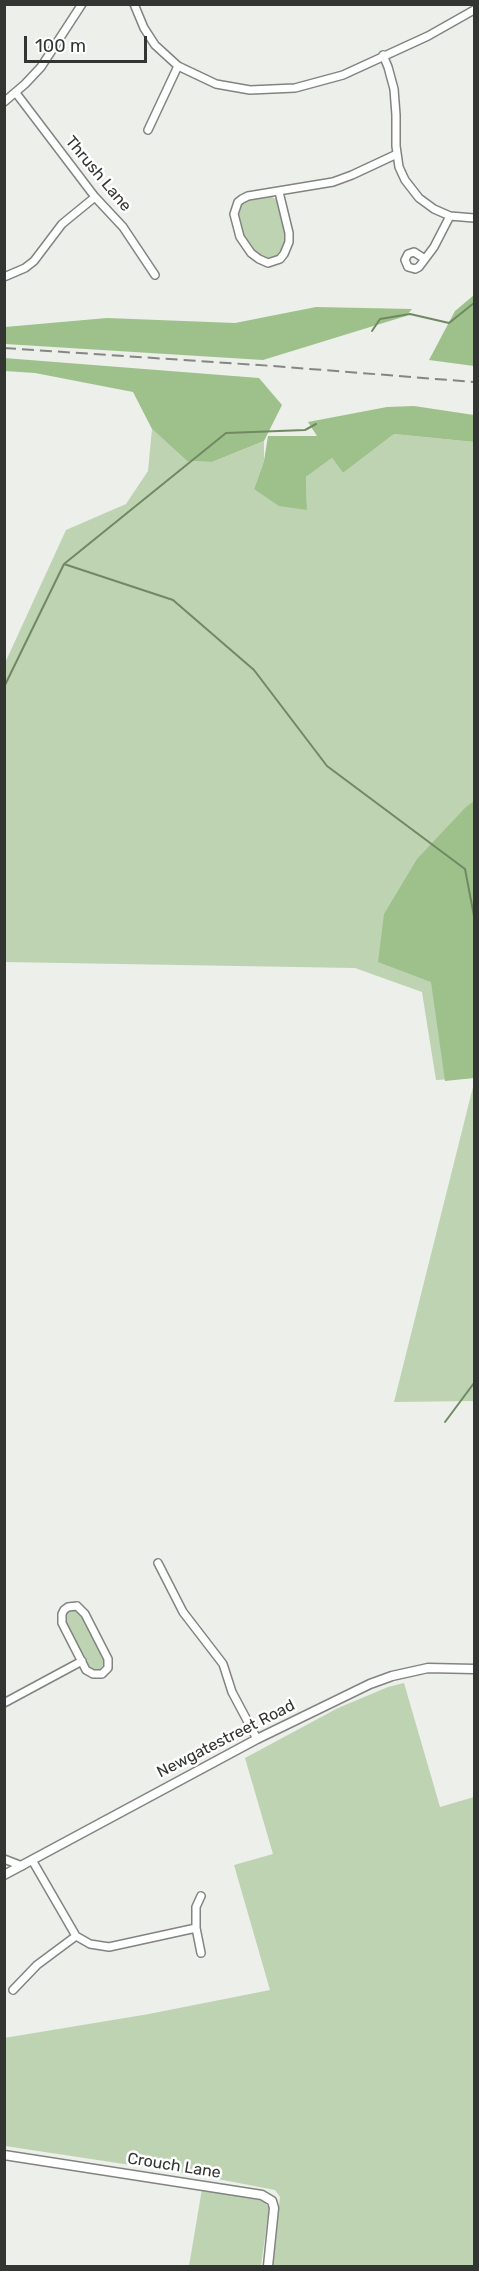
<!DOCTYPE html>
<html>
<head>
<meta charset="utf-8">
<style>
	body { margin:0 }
	#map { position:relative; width:479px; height:2271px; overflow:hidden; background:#ecefea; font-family:Rubik,sans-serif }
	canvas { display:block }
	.frame { position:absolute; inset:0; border:6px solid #333533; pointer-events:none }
	.scale { position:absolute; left:24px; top:36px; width:123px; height:27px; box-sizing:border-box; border:3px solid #333533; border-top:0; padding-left:8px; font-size:18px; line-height:21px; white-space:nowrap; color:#333533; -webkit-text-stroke:4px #fff; paint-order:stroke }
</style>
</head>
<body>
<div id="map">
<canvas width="479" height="2271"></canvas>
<div class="frame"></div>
<div class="scale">100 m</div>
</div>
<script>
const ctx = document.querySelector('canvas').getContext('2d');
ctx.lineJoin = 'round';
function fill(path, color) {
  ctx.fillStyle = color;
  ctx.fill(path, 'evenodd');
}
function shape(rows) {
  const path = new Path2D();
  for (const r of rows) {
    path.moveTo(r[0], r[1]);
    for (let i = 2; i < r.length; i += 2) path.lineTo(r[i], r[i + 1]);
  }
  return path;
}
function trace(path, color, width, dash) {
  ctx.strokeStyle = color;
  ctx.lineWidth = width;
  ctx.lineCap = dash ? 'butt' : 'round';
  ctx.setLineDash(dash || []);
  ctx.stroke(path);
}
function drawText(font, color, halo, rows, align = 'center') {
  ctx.font = font + ' Rubik,sans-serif';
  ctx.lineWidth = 5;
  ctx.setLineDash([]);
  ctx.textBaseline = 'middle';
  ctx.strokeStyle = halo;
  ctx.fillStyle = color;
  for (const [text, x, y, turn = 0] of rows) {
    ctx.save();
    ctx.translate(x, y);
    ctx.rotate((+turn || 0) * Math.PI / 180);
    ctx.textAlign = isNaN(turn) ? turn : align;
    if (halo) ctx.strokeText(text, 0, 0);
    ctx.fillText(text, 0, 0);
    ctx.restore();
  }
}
const green = shape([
	[271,196,278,201,286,241,277,257,268,260,254,252,241,234,237,215,240,205,246,199],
	[152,429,187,461,212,462,264,441,264,461,254,489,307,510,306,477,332,458,343,473,394,434,474,442,474,1078,436,1080,422,992,355,968,5,962,5,663,66,530,126,504,148,471],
	[474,1083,474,1401,394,1402],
	[71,1610,77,1611,81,1614,104,1659,103,1665,100,1669,95,1670,88,1666,65,1622,65,1615],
	[404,1683,440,1807,474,1797,474,2266,272,2266,280,2197,275,2190,197,2175,5,2146,4,2038,149,2014,270,1990,234,1865,273,1854,245,1758,338,1708,388,1687],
	[202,2189,262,2199,269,2208,261,2266,189,2266]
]);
const forest = shape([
	[474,295,474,366,429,360,455,311],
	[316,307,412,309,406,316,263,360,5,344,5,327,107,318,235,323],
	[4,358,259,378,282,405,264,441,212,462,187,461,152,429,133,392,35,373,5,371],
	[414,406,474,415,474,442,394,434,343,473,332,458,306,477,307,510,279,506,254,489,264,461,268,436,317,436,308,422,387,407],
	[474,801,474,1078,445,1081,431,982,378,962,384,914,417,859,466,807]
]);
const stream = shape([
	[372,331,380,319,410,314,449,323,474,303],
	[64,564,226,433,305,430,316,424],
	[4,687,64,564,173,600,254,670,327,766,465,869,474,916],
	[445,1422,474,1383]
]);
const minor = shape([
	[134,4,144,28,155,45,178,66,216,84,250,90,295,88,343,75,428,36,474,10],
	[383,55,388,67,394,89,396,115,396,146,399,167,405,180,419,198,434,209,450,216,474,218],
	[16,93,95,197,123,227,155,275],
	[4,102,25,84,41,67,82,4],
	[148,130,178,66],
	[279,192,289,233,289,242,284,254,280,259,268,263,259,259,251,253,240,237,234,214,238,202,242,199,248,196,333,182,352,175,397,154],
	[425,259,414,252,408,254,405,260,408,267,415,269,419,267,434,247,450,216],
	[4,277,25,268,34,261,62,224,95,197],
	[158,1563,183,1612,223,1664,232,1692,257,1739],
	[77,1606,85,1614,108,1659,108,1668,102,1674,93,1674,86,1670,62,1623,62,1614,64,1610,68,1607,77,1606],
	[4,1703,82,1661],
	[4,1859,22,1866],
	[32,1860,76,1936],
	[196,1928,196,1907,201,1896],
	[13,1990,37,1965,76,1936,90,1944,109,1947,196,1928,201,1953]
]);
const tertiary = shape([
	[4,1875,257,1739,370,1684,392,1676,428,1668,474,1669],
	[4,2155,262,2195,272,2201,274,2208,268,2266]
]);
const rail = shape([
	[4,348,273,366,474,382]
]);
const streetNames = [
	["Thrush Lane",98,174,50],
	["Newgatestreet Road",226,1739,-27],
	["Crouch Lane",174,2166,9]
];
fill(green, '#bdd3b2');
fill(forest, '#9ec18b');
trace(stream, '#708963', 2);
trace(minor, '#81847f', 10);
trace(tertiary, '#81847f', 11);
trace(minor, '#fff', 7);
trace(tertiary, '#fff', 8);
trace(rail, '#838682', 2, [12, 6]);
drawText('16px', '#333533', '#fff', streetNames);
</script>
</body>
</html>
